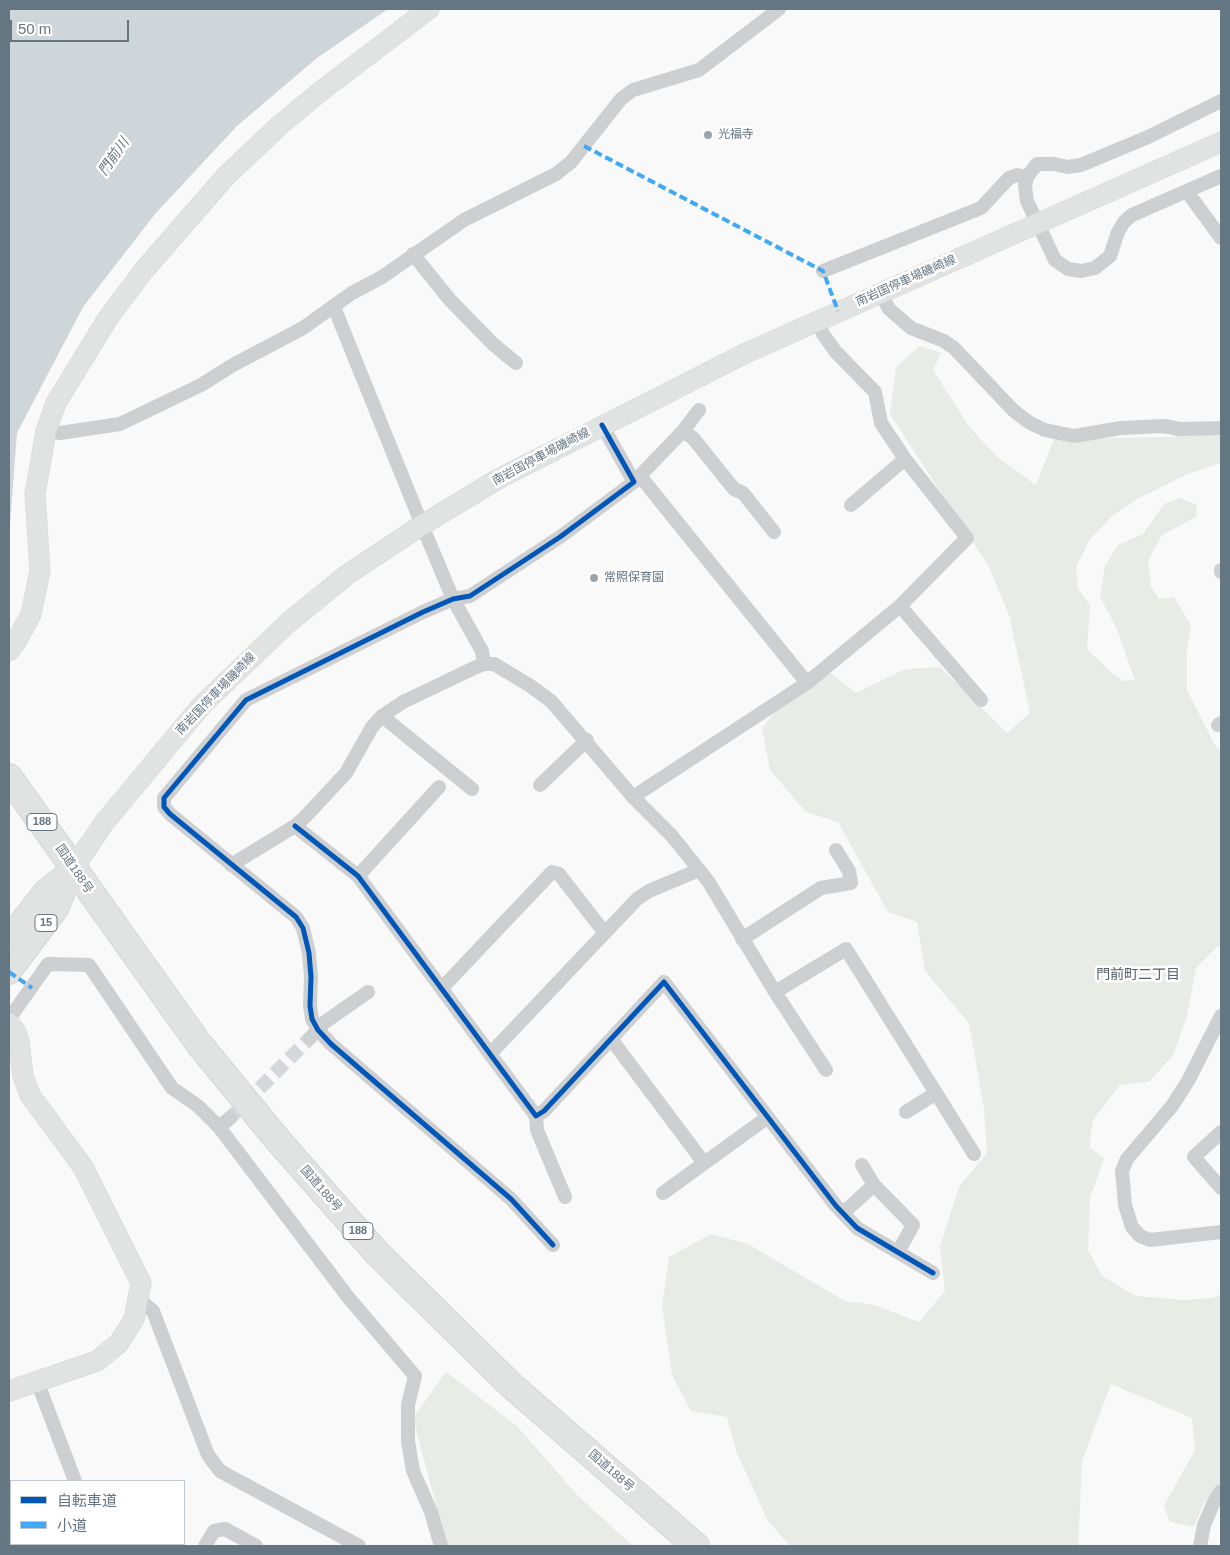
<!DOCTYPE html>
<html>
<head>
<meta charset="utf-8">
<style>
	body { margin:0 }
	#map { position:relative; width:1230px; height:1555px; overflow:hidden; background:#f9f9f9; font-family:Helvetica,"Noto Sans JP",sans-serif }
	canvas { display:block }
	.frame { position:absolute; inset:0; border:10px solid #657683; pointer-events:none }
	.legend { position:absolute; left:10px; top:1480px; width:175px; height:65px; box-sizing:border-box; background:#fff; border:1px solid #c1c8cd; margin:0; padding:6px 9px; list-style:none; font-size:15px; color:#657683 }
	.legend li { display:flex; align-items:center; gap:10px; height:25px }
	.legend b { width:25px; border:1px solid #c1c8cd }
	.scale { position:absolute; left:10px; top:20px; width:119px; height:22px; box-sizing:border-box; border:2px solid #657683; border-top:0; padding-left:6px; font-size:15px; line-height:18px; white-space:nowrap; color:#657683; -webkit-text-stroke:4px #fff; paint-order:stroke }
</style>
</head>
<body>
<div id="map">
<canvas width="1230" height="1555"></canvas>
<div class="frame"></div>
<ul class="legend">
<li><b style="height:6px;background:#0057b8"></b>自転車道</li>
<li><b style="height:6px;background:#3fa9f5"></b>小道</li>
</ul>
<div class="scale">50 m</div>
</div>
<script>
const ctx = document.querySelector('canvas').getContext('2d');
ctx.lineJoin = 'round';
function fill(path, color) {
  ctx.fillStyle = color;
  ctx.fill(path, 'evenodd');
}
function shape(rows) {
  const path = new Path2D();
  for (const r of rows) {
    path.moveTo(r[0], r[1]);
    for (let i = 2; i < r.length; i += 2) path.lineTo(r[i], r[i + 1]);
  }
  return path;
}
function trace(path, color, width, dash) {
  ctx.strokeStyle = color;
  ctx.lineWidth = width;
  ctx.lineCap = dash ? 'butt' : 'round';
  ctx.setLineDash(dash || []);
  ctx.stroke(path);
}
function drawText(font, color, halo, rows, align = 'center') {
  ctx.font = font + ' Helvetica,"Noto Sans JP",sans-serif';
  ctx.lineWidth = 5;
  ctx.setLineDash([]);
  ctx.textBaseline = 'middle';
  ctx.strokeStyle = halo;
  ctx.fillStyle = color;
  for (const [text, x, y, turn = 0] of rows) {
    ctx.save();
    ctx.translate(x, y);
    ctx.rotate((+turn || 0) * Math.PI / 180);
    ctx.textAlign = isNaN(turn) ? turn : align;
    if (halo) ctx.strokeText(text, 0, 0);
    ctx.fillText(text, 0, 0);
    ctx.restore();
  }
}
const green = shape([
	[920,346,941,353,933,370,968,425,996,456,1036,485,1054,439,1169,437,1221,432,1221,463,1185,475,1137,499,1111,517,1090,539,1076,567,1078,589,1090,605,1087,649,1113,674,1124,681,1135,680,1116,627,1100,597,1105,566,1118,545,1143,534,1164,504,1180,498,1197,505,1196,517,1162,535,1148,561,1151,587,1159,599,1174,597,1191,625,1187,651,1187,690,1216,747,1221,752,1221,948,1218,946,1196,968,1187,1016,1173,1055,1150,1081,1120,1085,1093,1120,1089,1147,1104,1158,1090,1198,1088,1250,1102,1276,1136,1296,1184,1300,1213,1298,1221,1294,1221,1482,1203,1504,1194,1527,1170,1522,1164,1506,1195,1450,1192,1418,1111,1384,1082,1461,1078,1546,790,1546,768,1521,737,1453,727,1417,691,1411,672,1375,662,1306,669,1257,711,1234,748,1244,845,1301,874,1305,919,1322,945,1291,940,1246,959,1187,987,1153,984,1109,969,1023,925,971,917,922,888,912,838,822,806,812,770,770,762,728,780,705,827,670,856,693,905,669,940,667,1007,733,1030,713,1009,615,989,567,890,414,896,367],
	[446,1372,517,1426,578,1496,633,1546,447,1546,413,1418]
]);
const water = shape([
	[9,9,388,9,317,58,237,126,155,214,83,307,17,433,9,538]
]);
const streetTunnel = shape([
	[230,1118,310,1038]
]);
const street = shape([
	[1221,101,1148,137,1081,165,1068,167,1054,164,1037,164,1027,177,1025,186,1027,201,1055,260,1068,269,1081,271,1095,268,1110,256,1118,232,1124,222,1132,215,1221,176],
	[1188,193,1221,238],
	[413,254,450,300,493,344,516,363],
	[823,271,981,208,1009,178,1017,175,1027,177],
	[880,292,889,309,911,328,944,341,954,348,1014,411,1030,423,1045,430,1074,436,1121,428,1164,426,1180,429,1221,428],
	[334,307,422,525,453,599,482,651,484,664],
	[46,431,60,433,120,424,201,385,233,365,303,328,352,293,382,277,464,220,556,174,571,162,621,99,633,90,699,70,779,9],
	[683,431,693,438,734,489,743,493,774,532],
	[640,476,807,683],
	[634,482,683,431,699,410],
	[851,505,905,459],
	[1221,570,1221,572],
	[900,606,981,700],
	[382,716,472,789],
	[1218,725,1221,723],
	[540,785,587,740],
	[633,797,807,683,900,606,967,538,905,459,881,423,875,392,835,351,823,334,817,320],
	[295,826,358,876,536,1116,544,1111,664,982,836,1206,857,1228,933,1273],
	[231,865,295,826,305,817,346,773,372,727,382,716,403,702,474,668,484,664,494,664,529,685,551,701,633,797,672,836,708,881,775,992,826,1070],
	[358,876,439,787],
	[742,939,821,888,851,883,849,871,836,850],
	[442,988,552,872,559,874,604,932],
	[775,992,846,949,936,1093],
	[1221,1016,1188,1081,1172,1106,1127,1159,1122,1171,1125,1205,1132,1227,1140,1236,1150,1240,1221,1232],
	[9,1019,48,964,89,965,172,1088,198,1106,219,1127,230,1118],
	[310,1038,325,1022,368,992],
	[611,1039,704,1163],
	[491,1053,637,899,649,891,699,870],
	[906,1112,936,1093,974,1154],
	[536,1116,537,1130,565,1197],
	[219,1127,348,1297,415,1376,408,1405,408,1441,413,1471,431,1512,441,1546],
	[1221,1132,1194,1157,1221,1188],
	[874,1185,913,1225,898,1252],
	[663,1193,768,1117],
	[843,1213,874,1185,862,1165],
	[553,1245,511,1199,331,1044,318,1030,312,1019,310,1006,311,977,309,953,303,928,296,917,170,814,164,807,164,798,246,700,423,612,453,599,470,596,560,537,634,482,602,425],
	[138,1299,153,1311,208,1455,220,1471,359,1546],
	[37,1381,75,1481],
	[9,1519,11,1522],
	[31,1544,33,1546],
	[205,1546,214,1531,225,1529,256,1546],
	[1200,1546,1204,1525,1214,1502,1221,1491]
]);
const secondary = shape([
	[9,651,16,642,31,614,40,571,35,494,46,431,56,403,108,318,145,269,226,176,281,124,321,91,429,9],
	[74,867,104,823,202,705,289,622,348,574,422,525,500,478,746,353,1221,142],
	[9,1023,16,1032,19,1041,23,1076,30,1095,83,1167,141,1283,134,1319,119,1343,97,1361,9,1391]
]);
const primary = shape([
	[9,937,44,892,71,870],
	[9,973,57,909,74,867]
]);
const highway = shape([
	[9,777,199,1044,277,1139,377,1253,512,1386,696,1546]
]);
const quiet = shape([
	[584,146,823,271,838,311],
	[9,972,32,988]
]);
const cycleway = shape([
	[295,826,358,876,536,1116,544,1111,664,982,836,1206,857,1228,933,1273],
	[553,1245,511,1199,331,1044,318,1030,312,1019,310,1006,311,977,309,953,303,928,296,917,170,814,164,807,164,798,246,700,423,612,453,599,470,596,560,537,634,482,602,425]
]);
const markers = [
	[708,135,5,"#99a4ac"],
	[594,578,5,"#99a4ac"]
];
const shields = [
	[42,822,30],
	[46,923,22],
	[358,1231,30]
];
const shieldNames = [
	["188",42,822],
	["15",46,923],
	["188",358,1231]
];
const poiNames = [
	["光福寺",718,135],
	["常照保育園",604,578]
];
const streetNames = [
	["南岩国停車場磯崎線",906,281,-24],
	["南岩国停車場磯崎線",541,457,-28],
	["南岩国停車場磯崎線",216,694,-46],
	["国道188号",74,869,56],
	["国道188号",321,1189,49],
	["国道188号",611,1471,41]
];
const waterNames = [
	["門前川",114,157,-55]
];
const neighbourhoodNames = [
	["門前町二丁目",1138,975]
];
fill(green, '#e8ebe6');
fill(water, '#ced6d9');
trace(streetTunnel, '#d4d8dc', 14, [14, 7]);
trace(secondary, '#d5d6d7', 21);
trace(primary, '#d5d6d7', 24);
trace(highway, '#d5d6d6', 28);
trace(street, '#cecfd0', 14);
trace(secondary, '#e1e2e2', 20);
trace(primary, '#e1e2e2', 22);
trace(highway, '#e1e2e2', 26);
trace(quiet, '#3fa9f5', 4, [8, 4]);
trace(cycleway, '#0057b8', 5);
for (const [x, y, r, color] of markers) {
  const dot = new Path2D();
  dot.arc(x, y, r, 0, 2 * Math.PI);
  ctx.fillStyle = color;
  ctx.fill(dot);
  trace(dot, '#fff', 2);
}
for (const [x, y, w] of shields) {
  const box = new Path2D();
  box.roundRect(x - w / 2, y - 8.5, w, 17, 4);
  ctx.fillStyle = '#fff';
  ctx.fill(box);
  trace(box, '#657683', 1);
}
drawText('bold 11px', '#657683', null, shieldNames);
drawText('12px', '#657683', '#fff', poiNames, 'left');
drawText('12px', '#657683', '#fff', streetNames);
drawText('italic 14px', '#60757c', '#fff', waterNames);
drawText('14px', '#57646e', '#fff', neighbourhoodNames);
</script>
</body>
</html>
